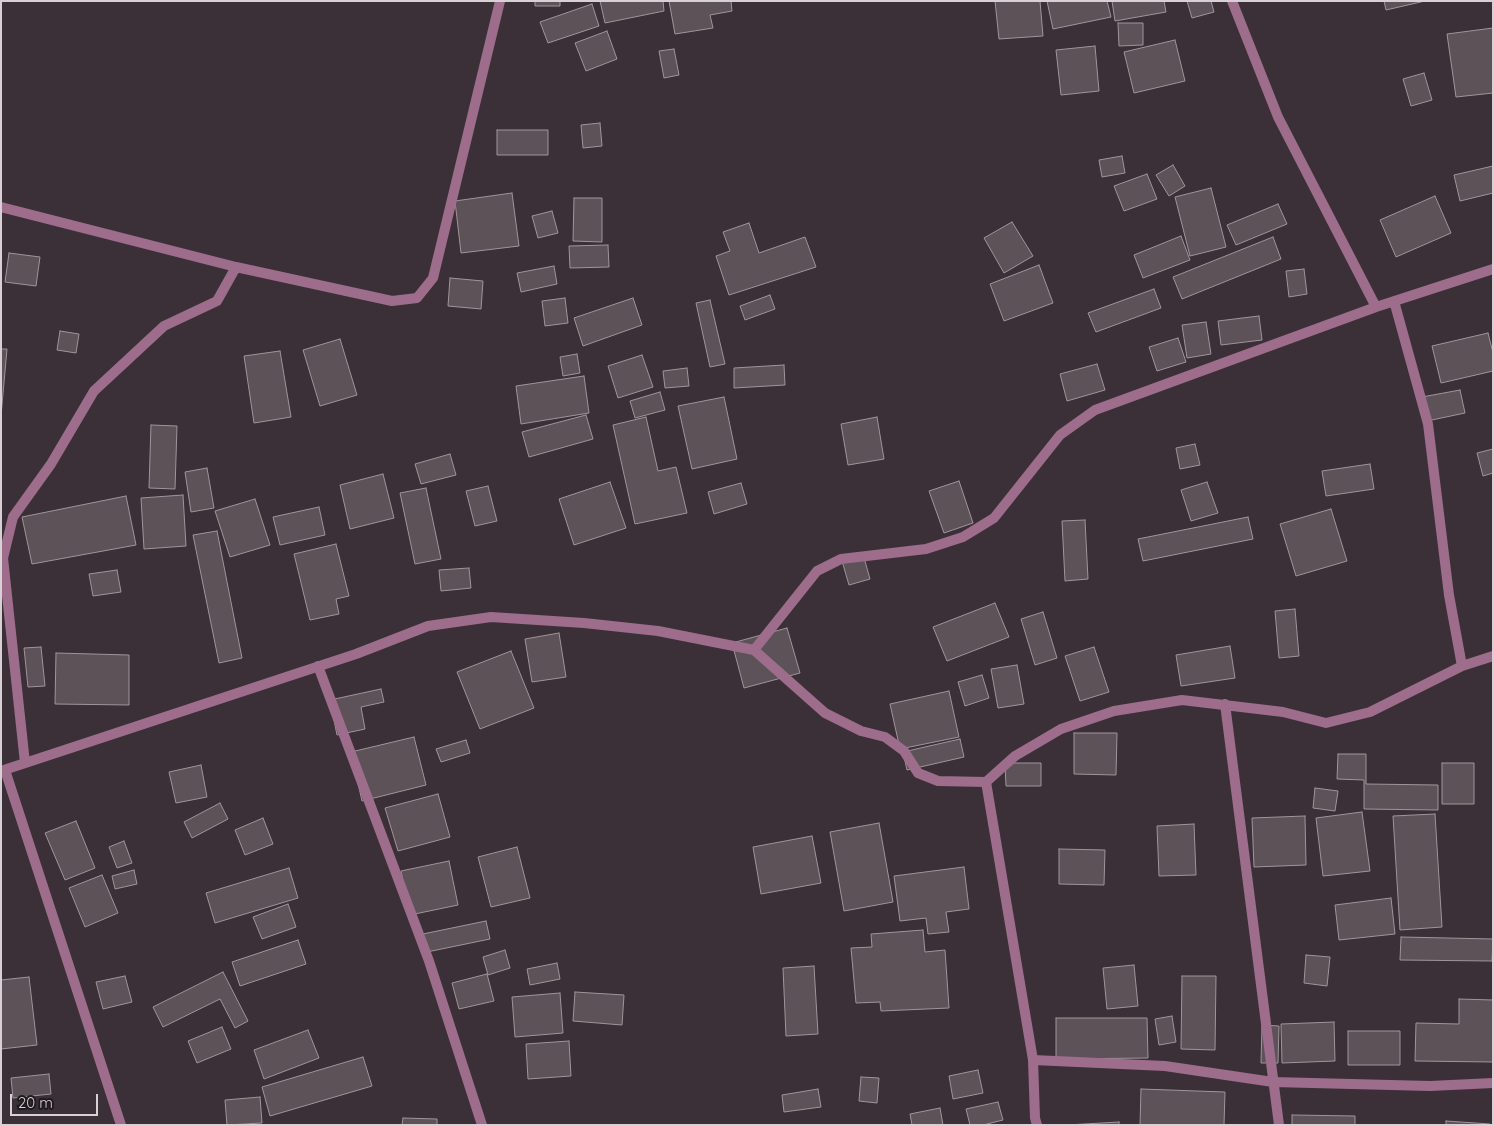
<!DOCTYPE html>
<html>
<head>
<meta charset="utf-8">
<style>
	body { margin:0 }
	#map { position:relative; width:1494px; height:1126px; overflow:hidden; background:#3b3037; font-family:Quicksand,sans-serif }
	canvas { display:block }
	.frame { position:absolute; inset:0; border:2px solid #d7d0d4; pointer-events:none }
	.scale { position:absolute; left:10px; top:1094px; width:88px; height:22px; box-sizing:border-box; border:2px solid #d7d0d4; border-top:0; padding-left:6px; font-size:15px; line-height:18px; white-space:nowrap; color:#d7d0d4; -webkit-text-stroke:4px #1f1a1d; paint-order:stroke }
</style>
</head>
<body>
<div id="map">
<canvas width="1494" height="1126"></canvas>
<div class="frame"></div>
<div class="scale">20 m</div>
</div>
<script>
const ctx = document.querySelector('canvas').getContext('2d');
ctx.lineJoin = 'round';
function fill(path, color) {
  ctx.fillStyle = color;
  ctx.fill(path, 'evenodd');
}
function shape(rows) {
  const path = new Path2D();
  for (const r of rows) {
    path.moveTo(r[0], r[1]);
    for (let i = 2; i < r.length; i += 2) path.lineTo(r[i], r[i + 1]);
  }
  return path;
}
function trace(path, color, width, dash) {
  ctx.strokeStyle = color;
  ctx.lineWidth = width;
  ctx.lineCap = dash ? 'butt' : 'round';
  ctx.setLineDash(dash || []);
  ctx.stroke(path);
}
const building = shape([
	[535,1,560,1,560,6,535,6,535,1],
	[600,1,663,1,664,11,605,23,600,1],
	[669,1,731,1,732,11,710,15,713,28,675,34,669,1],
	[995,1,1040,1,1043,36,999,39,995,1],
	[1047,1,1107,1,1111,17,1053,29,1047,1],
	[1112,1,1164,1,1166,12,1115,21,1112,1],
	[1187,1,1211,1,1214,12,1192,18,1187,1],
	[1384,1,1425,1,1386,10,1384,1],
	[592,4,599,26,548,43,540,22,592,4],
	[1118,23,1143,23,1143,45,1119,46,1118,23],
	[1493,28,1493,93,1456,97,1447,34,1493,28],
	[607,31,617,59,586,71,575,43,607,31],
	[1175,40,1185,81,1134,93,1124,52,1175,40],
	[1095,46,1099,91,1061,95,1056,50,1095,46],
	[674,49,679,75,664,78,659,51,674,49],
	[1424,73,1432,100,1411,106,1403,79,1424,73],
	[600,123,602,146,583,148,581,125,600,123],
	[497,130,548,130,548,155,497,155,497,130],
	[1122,156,1125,173,1102,177,1099,160,1122,156],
	[1173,165,1185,186,1169,196,1156,175,1173,165],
	[1493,166,1493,193,1460,201,1454,175,1493,166],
	[1147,174,1157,199,1124,211,1114,186,1147,174],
	[1211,188,1226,247,1190,256,1175,197,1211,188],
	[512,193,519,246,461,253,455,201,512,193],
	[1435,196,1451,233,1396,257,1380,220,1435,196],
	[574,198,602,198,602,242,573,241,574,198],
	[1278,204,1287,224,1236,245,1227,225,1278,204],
	[552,211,558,233,538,238,532,216,552,211],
	[1012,222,1033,256,1004,273,984,238,1012,222],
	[749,223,759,253,805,237,816,267,729,295,716,256,730,251,723,232,749,223],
	[1181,236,1190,260,1143,278,1134,255,1181,236],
	[1273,237,1281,259,1182,299,1173,277,1273,237],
	[608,245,609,267,570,268,569,246,608,245],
	[9,253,40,257,36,286,5,282,9,253],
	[1039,265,1053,303,1004,321,990,284,1039,265],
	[554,266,557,284,521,292,517,273,554,266],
	[1304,269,1307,294,1289,297,1286,271,1304,269],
	[450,278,483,281,481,309,448,306,450,278],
	[1154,289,1161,308,1096,332,1088,313,1154,289],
	[770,295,775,309,745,320,740,306,770,295],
	[565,298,568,323,545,326,542,301,565,298],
	[633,298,642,325,583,346,574,318,633,298],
	[710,300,725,364,710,367,696,303,710,300],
	[1259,316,1262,340,1221,345,1218,321,1259,316],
	[1206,322,1211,354,1187,358,1182,325,1206,322],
	[60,331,79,334,76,353,57,350,60,331],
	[1488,333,1493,353,1493,371,1441,383,1432,346,1488,333],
	[1178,338,1186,362,1157,371,1149,347,1178,338],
	[340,339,357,395,320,406,303,350,340,339],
	[1,349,7,349,1,416,1,349],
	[280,351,291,417,254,423,244,356,280,351],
	[577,354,580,373,563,376,560,357,577,354],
	[642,355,653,387,618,398,608,366,642,355],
	[1097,364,1105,390,1067,401,1060,374,1097,364],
	[784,365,785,385,734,388,734,368,784,365],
	[687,368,689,386,665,388,663,371,687,368],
	[584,376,589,413,521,424,516,386,584,376],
	[1460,390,1465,413,1427,421,1422,397,1460,390],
	[660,392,665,410,635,418,630,401,660,392],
	[724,397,737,459,692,469,678,406,724,397],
	[586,415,593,439,529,457,522,432,586,415],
	[646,417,658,471,676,467,687,513,635,524,613,425,646,417],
	[877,417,884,459,848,465,841,424,877,417],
	[151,425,177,426,175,489,149,488,151,425],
	[1195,444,1200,465,1180,469,1176,448,1195,444],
	[1493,449,1493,473,1483,476,1477,453,1493,449],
	[450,454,456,475,421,484,415,464,450,454],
	[1370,464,1374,489,1326,496,1322,471,1370,464],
	[207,468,214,508,191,512,185,472,207,468],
	[383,474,394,518,350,529,340,485,383,474],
	[959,481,973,523,944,533,929,491,959,481],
	[610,482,626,528,574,545,559,499,610,482],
	[1207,482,1218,513,1191,521,1181,490,1207,482],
	[741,483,747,504,714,514,708,492,741,483],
	[488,486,497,521,475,526,466,491,488,486],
	[426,488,441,559,415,564,400,493,426,488],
	[183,495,186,546,144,549,141,498,183,495],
	[126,496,136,545,32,564,22,517,126,496],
	[255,499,270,545,230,557,215,511,255,499],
	[319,507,325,535,280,545,273,517,319,507],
	[1331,509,1347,561,1296,576,1280,524,1331,509],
	[1248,517,1253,539,1143,561,1138,539,1248,517],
	[1085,520,1088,579,1065,581,1062,521,1085,520],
	[217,531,242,658,219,663,193,535,217,531],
	[336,544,349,596,336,599,339,614,310,620,294,554,336,544],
	[863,554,870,579,849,585,842,561,863,554],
	[469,568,471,588,441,591,439,570,469,568],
	[117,570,121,592,93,596,89,574,117,570],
	[995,603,1009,637,947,661,933,627,995,603],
	[1295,609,1299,656,1279,658,1275,611,1295,609],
	[1043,612,1057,658,1035,665,1021,619,1043,612],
	[787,628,800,673,744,688,732,643,787,628],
	[559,633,566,677,532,682,525,639,559,633],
	[1230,646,1235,678,1181,686,1176,655,1230,646],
	[41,647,45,686,28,687,24,648,41,647],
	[1094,647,1109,692,1080,701,1065,656,1094,647],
	[511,651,534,708,480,729,457,672,511,651],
	[56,653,129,655,129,705,55,704,56,653],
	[1017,665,1024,704,998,708,991,669,1017,665],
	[982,675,989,698,965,706,958,682,982,675],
	[381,689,384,702,361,707,365,729,337,735,330,700,381,689],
	[949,691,959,737,900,749,890,704,949,691],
	[1074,733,1117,733,1116,775,1074,774,1074,733],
	[414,737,426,785,362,801,351,752,414,737],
	[960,739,964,757,907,770,903,752,960,739],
	[466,740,470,753,441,762,436,749,466,740],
	[1338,754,1366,754,1366,784,1438,785,1438,810,1364,809,1364,780,1337,779,1338,754],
	[1005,763,1041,763,1041,786,1006,786,1005,763],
	[1442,763,1474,763,1474,804,1442,804,1442,763],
	[201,765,207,797,176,803,169,772,201,765],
	[1315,788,1338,791,1335,811,1313,808,1315,788],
	[438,794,450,837,398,851,385,808,438,794],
	[220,803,228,819,192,838,184,822,220,803],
	[1362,812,1370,871,1323,876,1316,818,1362,812],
	[1435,814,1442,927,1400,930,1393,816,1435,814],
	[1305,816,1306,865,1254,867,1252,818,1305,816],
	[263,818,273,844,245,855,235,830,263,818],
	[76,821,95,868,65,880,45,833,76,821],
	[879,823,893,902,844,911,830,832,879,823],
	[1194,824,1196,875,1159,876,1157,826,1194,824],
	[812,836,821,883,761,894,753,847,812,836],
	[124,841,132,863,117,868,109,847,124,841],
	[517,847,530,898,491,907,478,857,517,847],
	[1059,849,1105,850,1104,885,1059,884,1059,849],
	[449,861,458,905,410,915,401,871,449,861],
	[964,867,969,909,946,912,949,932,928,934,926,918,900,921,894,876,964,867],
	[289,868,298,898,215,923,206,893,289,868],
	[134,870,137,884,115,889,112,876,134,870],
	[102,875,118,913,85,927,69,888,102,875],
	[1391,898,1395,934,1339,940,1335,905,1391,898],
	[288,904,296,927,262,939,253,917,288,904],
	[486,921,490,939,422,953,418,935,486,921],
	[923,930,925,952,945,950,949,1008,881,1011,880,1002,856,1003,851,948,872,947,871,934,923,930],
	[1401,937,1493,939,1492,961,1400,960,1401,937],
	[298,940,306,964,240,986,232,962,298,940],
	[505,950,510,968,488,975,483,957,505,950],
	[1306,955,1330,957,1327,986,1304,983,1306,955],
	[557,963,560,979,530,985,527,969,557,963],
	[1134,965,1138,1006,1107,1009,1103,968,1134,965],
	[814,966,818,1034,786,1036,783,968,814,966],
	[223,972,248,1021,235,1028,220,999,163,1027,153,1007,223,972],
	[487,974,494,1001,459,1009,452,983,487,974],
	[125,976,132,1002,103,1009,96,982,125,976],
	[1182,976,1216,976,1215,1050,1181,1049,1182,976],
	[29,977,37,1045,1,1049,1,980,29,977],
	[575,992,624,995,622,1025,573,1021,575,992],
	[560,993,563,1033,515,1037,512,997,560,993],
	[1459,999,1493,1000,1493,1062,1415,1061,1416,1023,1459,1024,1459,999],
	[1172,1016,1176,1042,1159,1045,1155,1019,1172,1016],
	[1056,1018,1147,1018,1148,1058,1056,1059,1056,1018],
	[1334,1022,1335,1061,1282,1063,1281,1024,1334,1022],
	[1262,1025,1279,1026,1278,1063,1261,1063,1262,1025],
	[222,1027,231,1049,197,1063,188,1041,222,1027],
	[308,1030,319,1058,264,1079,254,1050,308,1030],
	[1348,1031,1400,1031,1400,1065,1348,1065,1348,1031],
	[569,1041,571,1076,528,1079,526,1044,569,1041],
	[363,1057,372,1086,270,1116,262,1087,363,1057],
	[978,1070,983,1093,953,1099,949,1076,978,1070],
	[49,1074,51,1094,13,1098,11,1078,49,1074],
	[861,1077,879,1078,877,1103,859,1101,861,1077],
	[818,1089,821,1107,784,1112,782,1095,818,1089],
	[1141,1089,1225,1092,1224,1125,1140,1125,1141,1089],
	[260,1097,262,1123,227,1125,225,1100,260,1097],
	[998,1102,1003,1120,983,1125,970,1125,966,1109,998,1102],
	[940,1108,943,1125,912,1125,910,1114,940,1108],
	[1292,1115,1355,1116,1355,1125,1292,1125,1292,1115],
	[403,1118,437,1119,437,1125,402,1125,403,1118],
	[1446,1121,1490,1124,1490,1125,1446,1125,1446,1121],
	[1119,1122,1119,1125,1067,1125,1119,1122]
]);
const minor = shape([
	[1232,1,1278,117,1376,307],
	[1,207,236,267,392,301,417,298,433,278,500,1],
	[1394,301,1428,424,1449,595,1462,666],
	[754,650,825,713,861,731,885,737,904,751,918,773,938,781,986,782,1015,756,1061,729,1114,711,1182,700,1283,712,1326,723,1370,712,1462,666,1493,656],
	[318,666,429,961,482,1125],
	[1225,704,1279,1125],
	[25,763,3,558,13,517,51,464,94,391,164,326,217,301,236,267],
	[5,770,121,1125],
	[1,771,356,654,428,626,491,617,584,623,658,631,754,650,817,571,841,559,926,549,963,537,994,518,1060,435,1095,410,1376,307,1493,269],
	[986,782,1033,1060,1035,1118,1037,1125],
	[1033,1060,1165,1066,1273,1082,1430,1086,1493,1083]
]);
fill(building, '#5e5259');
trace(building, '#a1949c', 1);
trace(minor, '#9d6d8b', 10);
</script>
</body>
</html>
